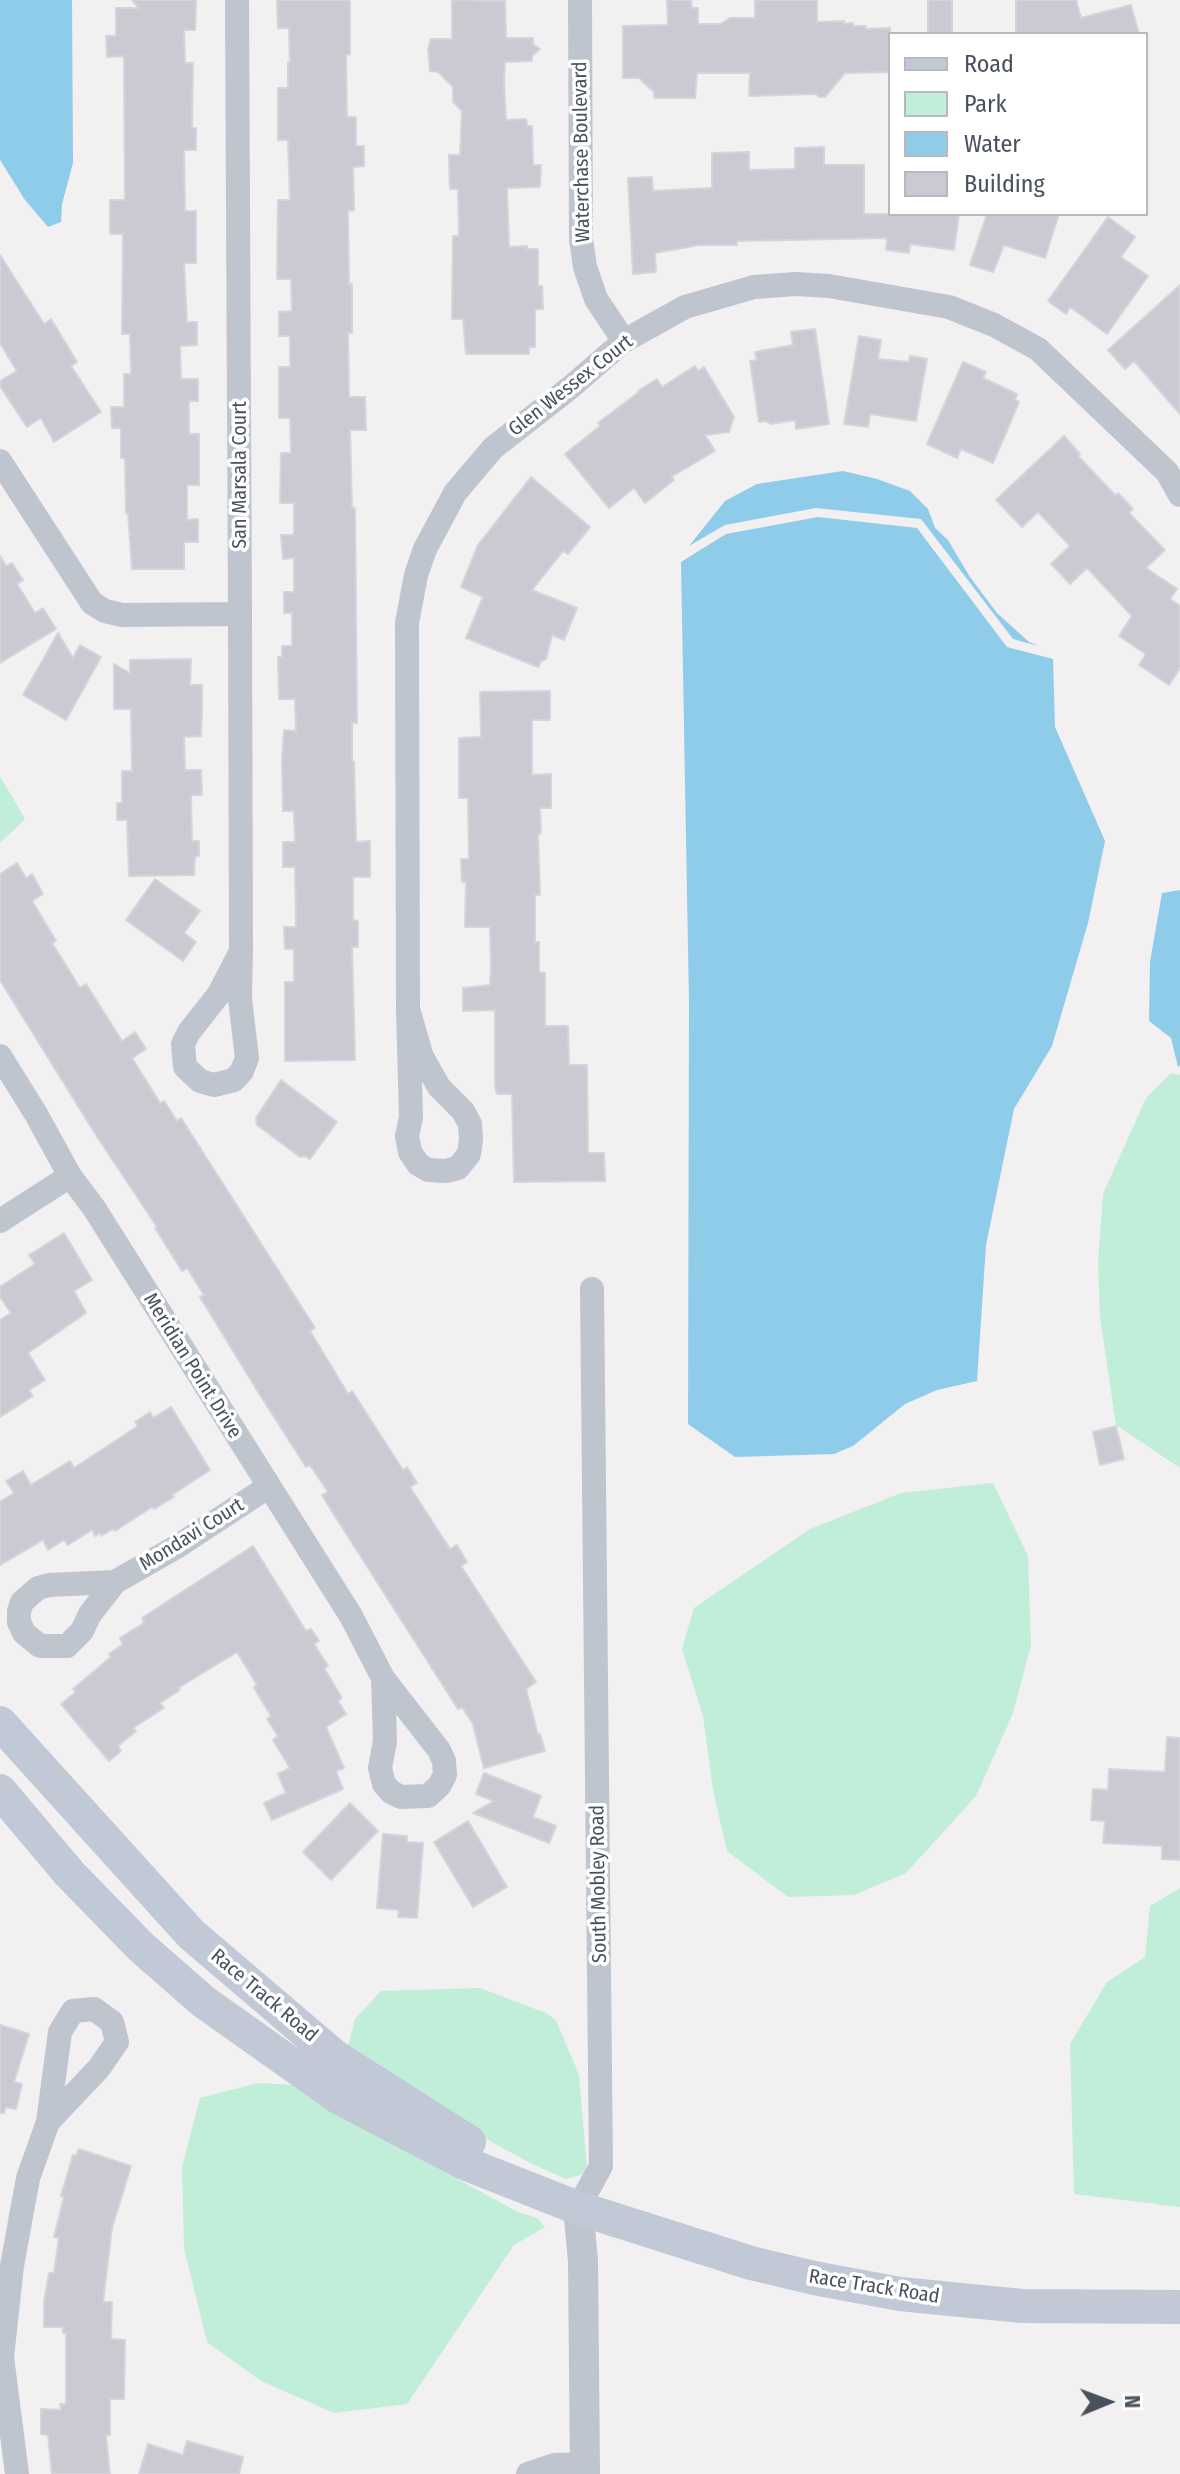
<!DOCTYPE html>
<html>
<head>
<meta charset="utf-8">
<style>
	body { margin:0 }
	#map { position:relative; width:1180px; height:2474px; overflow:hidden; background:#f2f0f0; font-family:"Fira Sans Condensed",sans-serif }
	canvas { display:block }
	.legend { position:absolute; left:888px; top:32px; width:260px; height:184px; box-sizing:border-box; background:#fff; border:2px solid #b6b9be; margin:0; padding:10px 14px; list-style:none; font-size:24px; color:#48515d }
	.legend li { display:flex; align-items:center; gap:16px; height:40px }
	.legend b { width:40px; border:2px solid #b6b9be }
	.north { position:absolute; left:1068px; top:2362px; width:80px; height:80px; -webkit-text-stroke:6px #fff; paint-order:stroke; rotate:89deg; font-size:22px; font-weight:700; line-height:32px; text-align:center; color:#48515d }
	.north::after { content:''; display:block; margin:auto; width:28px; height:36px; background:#48515d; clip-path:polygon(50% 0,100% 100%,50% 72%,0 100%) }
</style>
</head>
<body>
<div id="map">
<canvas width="1180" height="2474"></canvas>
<ul class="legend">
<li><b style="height:10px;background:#c1c9d6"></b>Road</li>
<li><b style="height:22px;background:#c0eed8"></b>Park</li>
<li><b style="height:22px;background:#8eccea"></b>Water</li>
<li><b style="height:22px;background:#cacbd2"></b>Building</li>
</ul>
<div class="north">N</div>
</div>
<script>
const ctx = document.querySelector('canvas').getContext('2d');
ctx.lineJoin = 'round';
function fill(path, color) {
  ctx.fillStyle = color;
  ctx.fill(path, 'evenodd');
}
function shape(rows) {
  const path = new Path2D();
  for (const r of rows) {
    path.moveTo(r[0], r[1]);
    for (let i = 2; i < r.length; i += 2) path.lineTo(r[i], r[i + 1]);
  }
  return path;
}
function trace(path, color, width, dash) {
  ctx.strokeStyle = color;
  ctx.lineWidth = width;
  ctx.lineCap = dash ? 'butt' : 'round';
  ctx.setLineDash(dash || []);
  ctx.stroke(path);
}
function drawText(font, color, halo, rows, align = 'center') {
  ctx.font = font + ' "Fira Sans Condensed",sans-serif';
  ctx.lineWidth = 7;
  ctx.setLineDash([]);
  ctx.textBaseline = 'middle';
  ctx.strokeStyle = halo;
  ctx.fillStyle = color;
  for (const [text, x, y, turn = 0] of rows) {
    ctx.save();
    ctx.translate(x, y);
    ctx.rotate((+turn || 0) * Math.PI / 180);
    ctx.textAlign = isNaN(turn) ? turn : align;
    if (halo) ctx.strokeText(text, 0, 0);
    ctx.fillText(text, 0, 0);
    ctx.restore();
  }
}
const green = shape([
	[0,776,25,819,0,843],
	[1171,1073,1180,1075,1180,1468,1116,1425,1100,1317,1098,1262,1103,1194,1146,1098],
	[993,1483,1028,1556,1031,1645,1013,1713,976,1796,906,1873,854,1895,788,1897,727,1851,713,1790,703,1716,682,1649,694,1608,810,1529,901,1493],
	[1180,1888,1180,2207,1074,2194,1070,2044,1107,1982,1145,1957,1150,1906],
	[480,1988,546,2013,556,2020,579,2075,587,2168,584,2174,566,2179,530,2163,481,2136,348,2046,355,2019,381,1991],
	[258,2083,296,2085,356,2124,518,2212,537,2218,545,2227,514,2245,407,2404,334,2413,261,2381,207,2342,184,2248,182,2167,200,2098]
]);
const water = shape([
	[0,0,72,0,73,163,62,204,61,222,48,227,25,200,0,160],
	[843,471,877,479,910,491,928,509,935,528,948,540,970,577,997,613,1029,642,1038,646,1013,639,921,519,816,508,725,525,689,546,725,501,757,484],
	[818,517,917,528,1007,647,1053,659,1055,727,1105,841,1088,923,1052,1046,1014,1109,986,1245,977,1381,937,1390,905,1404,853,1446,834,1454,735,1457,688,1424,689,1003,681,562,726,534],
	[1180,890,1180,1065,1178,1067,1171,1038,1149,1021,1150,962,1162,893]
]);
const building = shape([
	[132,0,196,0,195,30,184,30,185,63,193,63,192,128,196,128,196,150,184,150,185,211,196,211,196,263,184,263,187,322,197,322,197,345,180,346,181,379,198,379,198,401,189,401,189,434,199,434,199,485,187,485,187,520,198,519,198,542,184,542,184,569,132,569,128,513,126,513,125,458,121,458,121,428,112,428,111,407,124,407,124,374,131,374,130,334,122,334,123,234,110,234,110,200,125,200,124,56,107,57,106,36,116,36,116,8,139,8,132,0],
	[277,0,350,0,350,54,346,55,347,117,356,117,356,146,364,146,364,166,353,167,354,210,348,211,349,284,352,284,352,333,348,333,349,397,365,397,366,430,350,430,352,508,355,508,357,723,352,723,352,762,354,762,356,842,370,841,370,877,353,877,353,920,358,921,358,947,352,947,355,1060,285,1061,285,982,294,982,294,949,285,949,284,927,296,927,295,867,283,867,283,842,295,842,294,811,283,811,282,760,284,730,296,731,295,699,279,699,278,657,282,657,282,646,292,646,292,613,284,613,284,592,294,592,294,558,283,559,281,535,294,535,294,503,280,503,281,453,291,453,290,418,279,418,279,367,290,367,290,336,279,336,279,312,292,311,291,279,277,279,278,200,290,200,288,140,278,140,278,88,288,88,288,62,290,62,289,28,278,28,277,0],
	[452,0,505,1,506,38,533,38,533,44,540,49,532,56,532,61,505,62,504,81,506,120,526,119,527,126,532,126,533,165,541,165,540,187,507,188,509,247,527,246,527,249,537,249,538,251,538,286,542,286,543,309,535,309,535,347,529,347,529,354,466,354,463,319,452,319,453,236,459,236,458,189,450,189,449,155,460,155,462,111,453,102,453,87,438,72,430,71,428,49,431,39,452,39,452,0],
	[667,0,691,0,692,8,698,8,698,24,721,24,730,18,755,18,755,0,817,0,817,22,844,21,844,24,853,23,853,26,866,26,866,29,890,28,890,72,845,73,825,97,819,97,816,94,749,96,750,73,697,73,695,98,654,98,654,92,639,78,623,78,623,26,668,25,667,0],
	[928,0,952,0,952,34,928,34,928,0],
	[1016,0,1076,0,1081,18,1131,5,1139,34,1016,34,1016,0],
	[824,147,824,165,864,165,864,214,959,214,954,250,910,244,909,253,886,250,887,238,737,241,737,245,699,245,655,253,656,272,633,274,628,178,652,177,653,191,712,188,712,153,749,152,749,170,795,169,795,148,824,147],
	[987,214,1059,214,1045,258,1004,245,993,272,970,265,987,214],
	[1108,217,1135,237,1121,257,1148,276,1107,334,1070,307,1066,314,1048,301,1108,217],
	[0,255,44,324,51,319,77,362,71,366,101,412,54,442,41,418,27,427,0,386,0,381,17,371,0,343,0,255],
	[1180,285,1180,414,1134,361,1125,369,1108,350,1180,285],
	[815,329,829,424,796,429,795,420,771,424,766,421,759,422,750,361,757,360,755,352,793,345,791,332,815,329],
	[859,336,881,340,878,359,909,362,910,356,927,359,916,421,870,414,868,427,844,424,859,336],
	[963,362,986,372,983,378,1017,394,1015,400,1019,402,993,463,961,449,957,458,927,444,963,362],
	[695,366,698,371,704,367,734,417,729,432,705,435,715,451,671,477,674,480,645,503,634,488,609,508,565,454,600,426,598,423,639,392,638,391,657,379,662,387,695,366],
	[1064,436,1080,454,1078,456,1116,496,1118,493,1133,509,1129,513,1165,550,1146,568,1177,589,1170,599,1180,606,1180,668,1169,685,1139,665,1146,654,1119,636,1132,616,1087,568,1070,584,1051,564,1070,546,1038,512,1022,527,996,500,1064,436],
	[531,477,590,527,568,554,563,551,532,590,577,608,564,640,552,635,546,659,541,662,538,667,466,638,483,597,461,587,478,545,531,477],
	[0,556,6,566,12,563,23,580,17,584,35,613,43,608,56,629,0,663,0,556],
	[58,633,73,658,80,645,101,657,66,720,23,695,58,633],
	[191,659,190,685,202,685,202,708,201,736,184,737,185,770,201,770,202,795,191,795,192,841,199,841,199,856,195,857,194,875,129,876,127,820,117,820,117,803,122,803,122,771,132,771,131,709,114,709,114,664,130,673,130,660,191,659],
	[550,691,550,720,532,720,532,775,551,774,551,808,540,808,541,832,538,836,540,895,535,895,535,942,539,942,539,972,545,973,545,1026,568,1026,569,1065,587,1065,588,1153,604,1153,605,1181,514,1182,512,1094,497,1094,495,1087,495,1010,463,1011,463,988,490,985,491,966,490,927,465,927,466,882,462,882,461,859,469,859,468,798,459,798,459,738,481,737,480,692,550,691],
	[17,863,26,878,32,874,43,894,32,901,56,941,52,943,80,988,86,984,122,1041,135,1032,146,1049,132,1058,160,1103,164,1101,177,1121,181,1118,315,1328,310,1331,348,1394,352,1391,403,1470,407,1467,417,1483,410,1487,450,1549,457,1545,467,1562,461,1566,536,1682,526,1689,538,1735,540,1734,545,1751,484,1768,473,1724,462,1707,458,1709,333,1513,322,1495,328,1492,310,1465,306,1467,260,1395,200,1297,204,1295,187,1268,182,1271,155,1228,157,1227,96,1135,0,980,0,874,17,863],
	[155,879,200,911,184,933,196,942,183,961,126,920,155,879],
	[281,1080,337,1122,310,1159,305,1156,300,1157,257,1125,256,1118,281,1080],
	[64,1233,92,1280,74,1291,86,1313,28,1353,45,1380,29,1390,33,1396,0,1417,0,1320,11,1313,0,1297,0,1287,35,1264,29,1255,64,1233],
	[171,1407,210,1470,172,1495,174,1497,154,1509,152,1507,115,1531,113,1529,101,1536,100,1533,95,1536,92,1530,68,1545,64,1540,48,1550,43,1540,0,1565,0,1502,14,1493,6,1481,23,1471,31,1485,70,1461,74,1468,138,1426,135,1422,150,1412,153,1418,171,1407],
	[1116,1426,1124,1459,1100,1465,1093,1432,1116,1426],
	[253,1546,306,1631,311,1629,319,1641,314,1644,328,1666,324,1668,342,1698,338,1701,346,1714,326,1727,344,1768,336,1771,343,1789,272,1820,264,1803,286,1793,278,1774,290,1768,273,1740,278,1736,267,1719,271,1716,254,1688,257,1685,237,1652,178,1688,180,1690,160,1703,164,1708,133,1728,136,1731,118,1746,121,1751,109,1761,61,1704,76,1692,73,1689,111,1657,109,1654,123,1644,120,1638,144,1623,142,1618,253,1546],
	[1167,1737,1180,1738,1180,1860,1162,1859,1162,1846,1103,1843,1105,1821,1091,1820,1093,1789,1108,1790,1109,1769,1165,1772,1167,1737],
	[484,1773,541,1796,533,1817,556,1826,549,1843,473,1813,494,1801,476,1794,484,1773],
	[350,1803,378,1831,331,1880,303,1852,350,1803],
	[468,1821,507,1887,473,1907,434,1842,468,1821],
	[383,1834,407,1836,407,1842,423,1843,417,1918,398,1917,399,1910,377,1908,383,1834],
	[0,2025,29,2034,14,2082,22,2084,16,2109,6,2107,4,2113,0,2113,0,2025],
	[79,2149,131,2166,112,2228,103,2302,112,2302,111,2339,125,2340,124,2399,110,2399,110,2435,106,2435,110,2474,52,2474,48,2435,41,2434,41,2409,61,2410,60,2404,66,2404,66,2333,63,2333,63,2327,44,2327,44,2302,49,2273,54,2273,59,2238,54,2237,64,2197,61,2196,73,2155,76,2156,79,2149],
	[187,2441,243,2457,239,2474,139,2474,148,2444,183,2455,187,2441]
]);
const minor = shape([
	[237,0,240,614,241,951,240,999,247,1058,242,1071,234,1080,214,1085,200,1081,185,1067,183,1044,189,1032,219,994,241,951],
	[580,0,581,239,585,267,596,299,624,341],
	[0,461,92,603,105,611,122,615,240,614],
	[408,1009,422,1057,439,1087,463,1111,470,1124,471,1139,469,1154,458,1168,446,1171,428,1170,418,1164,410,1152,407,1136,411,1117,408,1009,407,623,416,575,425,549,455,493,493,448,571,387,624,341,685,307,754,287,796,284,829,286,949,307,994,325,1038,349,1167,472,1180,495],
	[0,1056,36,1114,70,1176,94,1208,351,1616,383,1678,439,1750,444,1761,445,1775,439,1786,428,1796,401,1797,391,1792,384,1784,380,1768,385,1741,383,1678],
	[0,1221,70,1176],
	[115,1582,90,1614,82,1631,67,1646,40,1646,24,1633,19,1622,19,1611,22,1602,38,1588,49,1585,115,1582,178,1546,268,1487],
	[578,2208,601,2166,592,1289],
	[17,2474,2,2357,12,2266,28,2178,48,2122,60,2032,73,2011,94,2009,112,2022,117,2042,99,2068,48,2122],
	[528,2474,555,2465,585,2464]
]);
const tertiary = shape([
	[578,2208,583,2261,585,2474]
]);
const secondary = shape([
	[0,1723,191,1934,334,2056,469,2142],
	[0,1791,69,1873,141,1947,204,2002,338,2097,464,2163,578,2208,751,2263,814,2278,900,2294,1022,2306,1180,2307]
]);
const streetNames = [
	["Waterchase Boulevard",582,152,-91],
	["Glen Wessex Court",571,386,-38],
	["San Marsala Court",240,475,-90],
	["Meridian Point Drive",192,1366,58],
	["Mondavi Court",192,1535,-32],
	["South Mobley Road",599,1884,-91],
	["Race Track Road",264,1996,40],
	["Race Track Road",874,2287,9]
];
fill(green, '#c0eed8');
fill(water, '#8eccea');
fill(building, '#cacbd2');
trace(building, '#d4d5db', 2);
trace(minor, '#bec5ce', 24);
trace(tertiary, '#bec5ce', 30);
trace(secondary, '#c1c9d6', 34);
drawText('20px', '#48515d', '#fff', streetNames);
</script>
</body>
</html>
